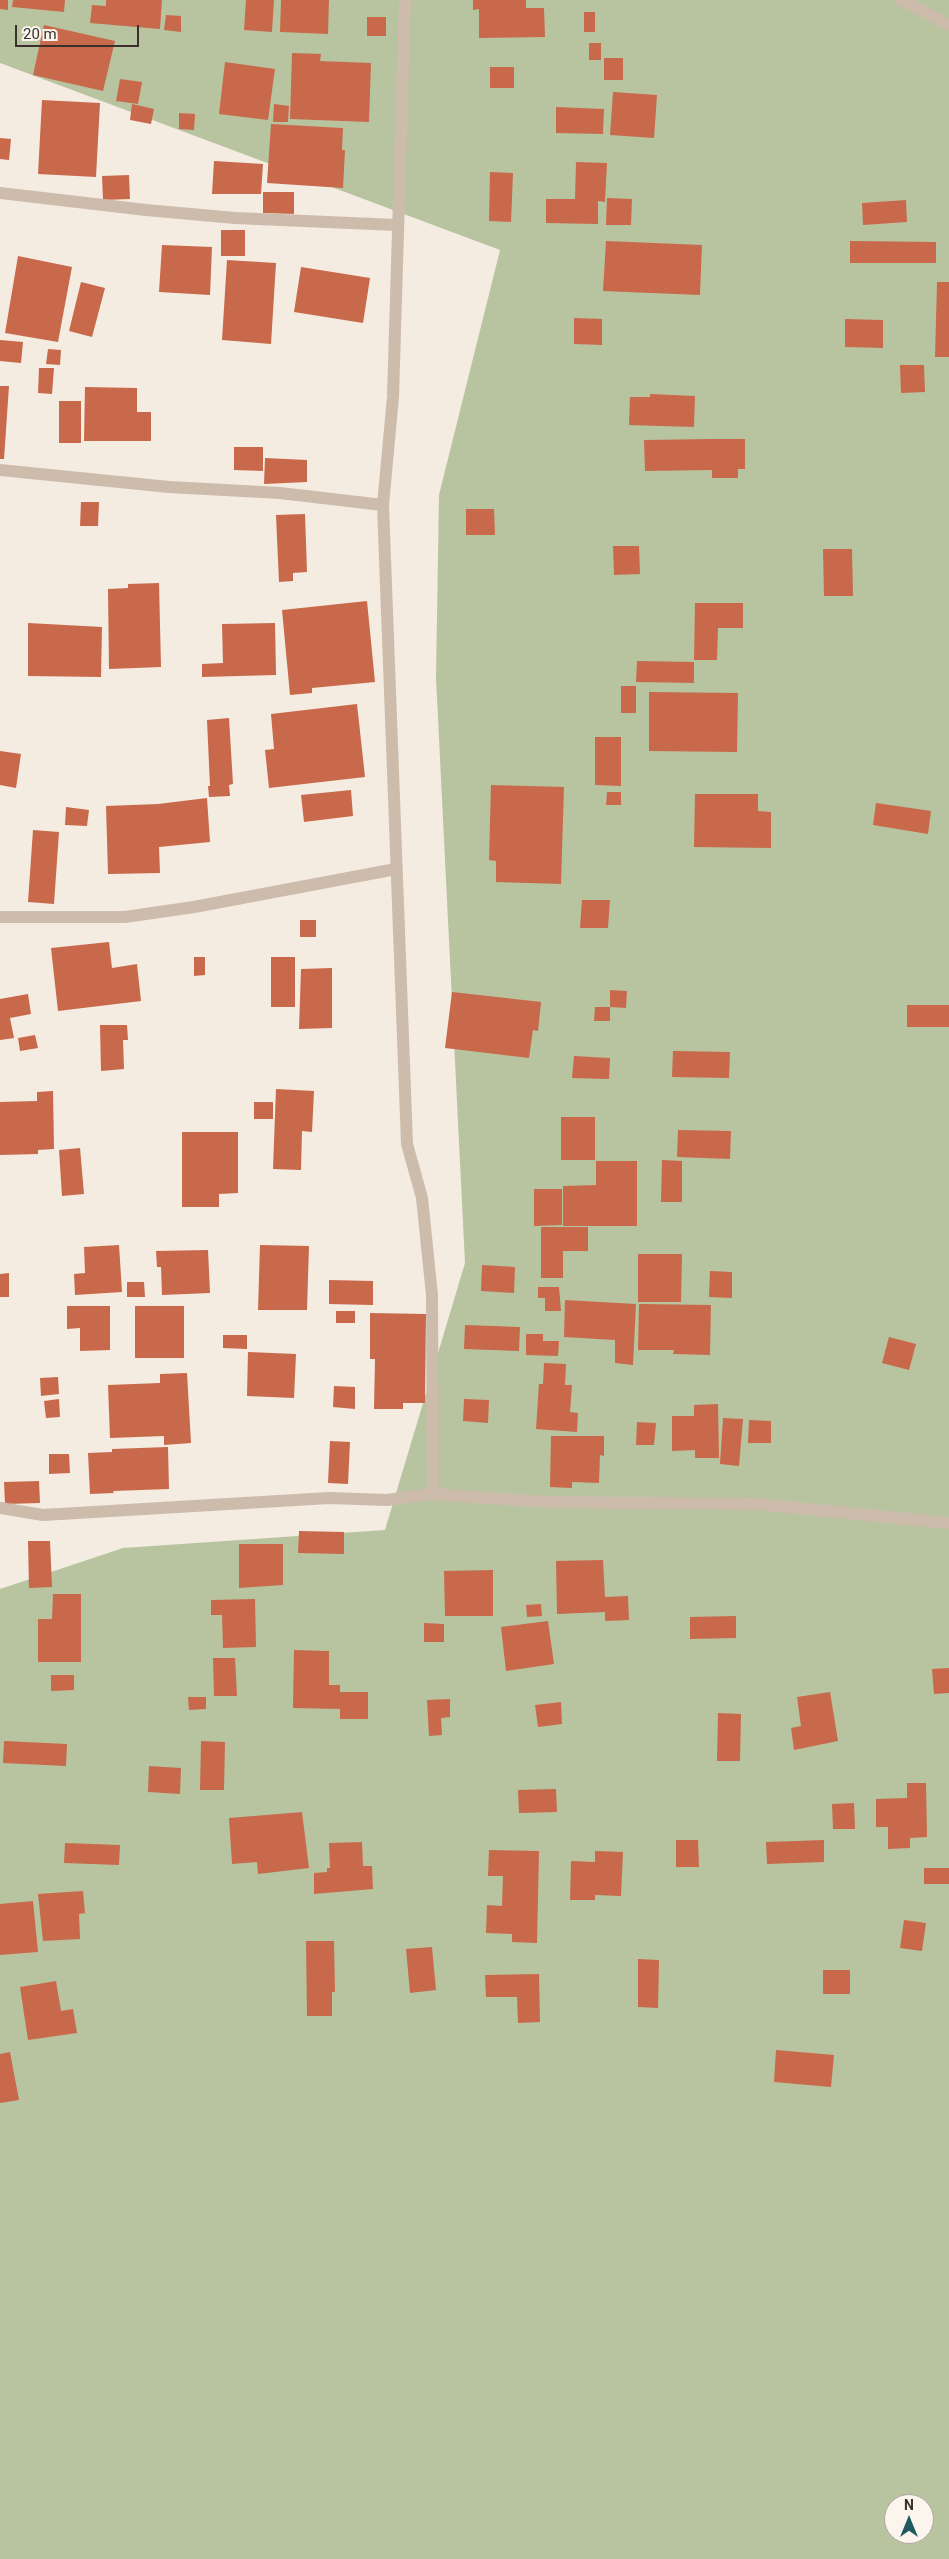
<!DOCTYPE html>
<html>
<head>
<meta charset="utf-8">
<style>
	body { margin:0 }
	#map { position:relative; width:949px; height:2559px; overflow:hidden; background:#f4ebe1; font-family:Roboto,sans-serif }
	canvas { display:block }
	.north { position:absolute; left:884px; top:2494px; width:50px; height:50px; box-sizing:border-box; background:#fbf5ee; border:1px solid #aea6a0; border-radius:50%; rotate:0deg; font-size:14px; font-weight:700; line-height:20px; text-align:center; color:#3b302b }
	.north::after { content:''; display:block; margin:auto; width:18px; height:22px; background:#1f5a5e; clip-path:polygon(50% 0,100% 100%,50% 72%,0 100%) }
	.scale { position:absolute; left:15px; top:25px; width:124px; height:22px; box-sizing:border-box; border:2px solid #3b302b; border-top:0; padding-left:6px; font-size:15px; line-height:18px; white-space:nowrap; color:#3b302b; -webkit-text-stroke:4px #fbf5ee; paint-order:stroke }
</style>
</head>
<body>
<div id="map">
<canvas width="949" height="2559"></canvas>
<div class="north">N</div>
<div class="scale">20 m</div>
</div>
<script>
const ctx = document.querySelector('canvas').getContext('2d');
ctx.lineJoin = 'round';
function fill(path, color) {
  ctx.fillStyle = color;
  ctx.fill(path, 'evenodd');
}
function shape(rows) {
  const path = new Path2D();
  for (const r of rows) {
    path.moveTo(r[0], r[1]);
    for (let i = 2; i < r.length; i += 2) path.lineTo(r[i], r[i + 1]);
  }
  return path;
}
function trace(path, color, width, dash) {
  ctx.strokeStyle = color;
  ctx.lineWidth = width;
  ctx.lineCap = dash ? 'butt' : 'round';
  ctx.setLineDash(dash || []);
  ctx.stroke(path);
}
const green = shape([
	[0,0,949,0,949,2559,0,2559,0,1589,123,1548,385,1530,465,1263,436,678,439,495,500,250,0,63],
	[894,2504,924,2504,924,2534,894,2534]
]);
const building = shape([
	[0,0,8,0,8,10,0,9],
	[13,0,65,0,64,12,12,7],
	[106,0,162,0,160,29,90,23,92,5,106,6],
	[246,0,274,0,272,32,244,30],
	[281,0,329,0,328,34,280,32],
	[473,0,526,0,526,8,544,8,545,37,479,38,479,9,473,10],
	[584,12,595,12,595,32,584,32],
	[166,15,181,16,181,32,164,30],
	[367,17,386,17,386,36,367,36],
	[44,25,115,41,103,91,33,75],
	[589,43,601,43,601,60,589,60],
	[292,53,321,54,320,61,371,63,369,122,290,119],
	[604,58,623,58,623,80,604,80],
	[225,62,275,69,268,120,219,114],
	[490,67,514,67,514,88,490,88],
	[120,79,142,82,138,104,116,101],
	[613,92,657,95,654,138,610,135],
	[42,100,100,103,96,177,38,174],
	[132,104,154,109,151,124,130,120],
	[274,104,289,106,288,122,273,122],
	[556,107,604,109,603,134,556,133],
	[179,113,195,114,194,130,179,129],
	[271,124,343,128,342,150,345,150,343,188,267,183],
	[0,138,11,139,9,160,0,159],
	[214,161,263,164,261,194,212,194],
	[576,162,607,163,605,202,598,201,598,224,546,223,546,199,575,199],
	[490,172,513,173,511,222,489,221],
	[129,175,130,199,103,200,102,176],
	[263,192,294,192,294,214,263,213],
	[607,198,632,199,631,225,606,225],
	[906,200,907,222,863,225,862,203],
	[221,230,245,230,245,256,221,256],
	[606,241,702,245,700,295,603,291],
	[850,241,936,242,936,263,850,263],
	[162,245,212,247,210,295,159,292],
	[18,256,72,267,58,342,5,333],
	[227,260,276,263,271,344,222,340],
	[301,267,370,278,363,323,294,312],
	[81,282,105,288,92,337,69,331],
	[937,282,949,282,949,357,935,357],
	[574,318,602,319,602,345,574,344],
	[845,319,883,320,883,348,845,347],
	[0,340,23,342,21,363,0,361],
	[48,349,61,350,60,365,46,364],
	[900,365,924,365,925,392,901,393],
	[39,368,54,368,52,394,38,393],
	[0,386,9,386,4,459,0,459],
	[85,387,137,388,137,412,151,412,151,441,84,441],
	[650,394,695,396,694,427,629,425,630,397,650,397],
	[59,401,81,401,81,443,59,443],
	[712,439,745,439,745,469,738,469,738,478,712,478,712,470,645,471,644,440],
	[234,447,263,447,263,471,234,470],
	[265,458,307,460,307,482,264,484],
	[81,502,99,502,98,526,80,526],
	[466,509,494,509,495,535,466,535],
	[305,514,307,572,293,573,293,581,279,582,276,515],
	[613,546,639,546,640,574,614,575],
	[823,549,852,549,853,596,824,596],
	[159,583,161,667,109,669,108,589,128,588,128,584],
	[367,601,375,682,312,688,312,693,290,695,282,610],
	[695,603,743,603,743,628,718,628,717,660,694,660],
	[28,623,102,627,101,677,28,676],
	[275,623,276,675,202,677,202,664,223,663,222,624],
	[637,661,694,662,694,683,636,682],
	[621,686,636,686,636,713,621,713],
	[649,692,738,693,737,752,649,751],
	[357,704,365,777,269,788,265,750,274,749,271,714],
	[229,718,233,784,229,785,230,796,209,797,208,786,210,786,207,720],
	[595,737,621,737,621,786,595,785],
	[0,751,21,754,16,788,0,785],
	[491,785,564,787,561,884,496,882,496,861,489,860],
	[351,790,353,816,304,822,301,795],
	[607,792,621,792,621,805,606,805],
	[695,794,758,794,758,811,771,812,771,848,694,847],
	[207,798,210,842,159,847,160,873,108,874,106,806,158,804],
	[876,803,931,811,928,834,873,825],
	[66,807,89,810,87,826,65,825],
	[33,830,59,832,54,904,28,902],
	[582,900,610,900,608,928,580,928],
	[300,920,316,920,316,937,300,937],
	[109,942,112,968,137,964,141,1001,58,1011,51,948],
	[194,957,205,957,205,975,194,976],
	[271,957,295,957,295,1007,271,1007],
	[332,968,332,1028,299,1029,301,969],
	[610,990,627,991,626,1008,610,1007,610,1021,594,1021,595,1007,610,1007],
	[452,992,541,1002,538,1031,533,1030,529,1058,445,1048],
	[28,994,31,1014,10,1018,14,1038,0,1040,0,999],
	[907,1005,949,1005,949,1027,907,1027],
	[100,1025,127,1025,128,1040,123,1040,124,1069,101,1071],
	[35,1035,38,1048,20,1051,18,1038],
	[673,1051,730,1052,729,1078,672,1077],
	[574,1056,610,1058,609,1079,572,1078],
	[276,1089,314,1091,312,1132,302,1131,301,1170,273,1169],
	[53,1091,54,1149,38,1150,38,1154,0,1155,0,1102,37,1101,37,1092],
	[254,1102,273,1102,273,1119,254,1119],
	[561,1117,595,1117,595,1160,561,1160],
	[678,1130,731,1131,730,1159,677,1157],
	[182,1132,238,1132,238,1193,219,1194,219,1207,182,1207],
	[80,1148,84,1194,62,1196,59,1150],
	[662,1160,682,1161,682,1202,661,1202],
	[596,1161,637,1161,637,1226,563,1226,563,1186,596,1185],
	[534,1189,562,1189,562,1225,534,1226],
	[541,1227,588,1227,588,1251,563,1251,563,1278,541,1278],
	[119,1245,122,1292,75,1295,74,1274,85,1273,84,1247],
	[260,1245,309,1246,307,1310,258,1310],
	[208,1250,210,1293,162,1295,161,1267,157,1267,156,1251],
	[638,1254,682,1254,681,1302,638,1302],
	[482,1265,515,1267,514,1293,481,1291],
	[710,1271,732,1272,732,1298,709,1297],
	[9,1273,9,1297,0,1297,0,1274],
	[329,1280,373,1281,373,1305,329,1304],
	[127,1282,144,1282,145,1297,127,1297],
	[538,1287,559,1287,561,1311,545,1311,545,1298,538,1298],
	[565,1300,636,1304,633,1365,615,1363,615,1340,564,1337],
	[639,1304,711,1305,710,1355,673,1354,674,1350,638,1350],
	[67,1306,110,1306,110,1350,80,1351,80,1328,67,1329],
	[135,1306,184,1306,184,1358,135,1358],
	[336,1311,355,1311,355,1323,336,1323],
	[370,1313,426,1314,425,1403,403,1403,403,1409,374,1409,375,1359,370,1359],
	[465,1325,520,1327,519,1351,464,1349],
	[526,1334,543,1334,543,1341,559,1341,558,1356,526,1355],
	[223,1335,247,1335,247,1349,223,1348],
	[889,1337,916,1344,909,1370,882,1363],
	[248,1352,296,1354,294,1398,247,1396],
	[544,1363,566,1364,565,1385,572,1385,570,1412,578,1413,577,1432,536,1429,539,1384,543,1384],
	[187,1373,191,1443,164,1445,164,1436,110,1438,108,1385,160,1383,160,1374],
	[58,1377,59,1394,41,1396,40,1378],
	[334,1386,355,1387,355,1409,333,1407],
	[59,1399,60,1417,46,1418,44,1401],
	[464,1399,489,1400,488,1423,463,1421],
	[718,1404,719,1458,695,1458,695,1450,672,1451,672,1416,694,1416,694,1405],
	[723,1418,743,1419,739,1466,720,1464],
	[749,1420,771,1421,771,1443,748,1443],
	[637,1422,656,1423,654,1445,636,1445],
	[551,1436,604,1436,604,1456,600,1455,599,1483,572,1482,572,1488,550,1487],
	[330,1441,350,1442,348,1484,328,1483],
	[168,1447,169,1489,113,1491,114,1493,90,1494,88,1453,112,1452,112,1449],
	[49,1454,69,1454,70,1473,49,1474],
	[39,1481,40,1503,5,1504,4,1482],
	[299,1531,344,1532,344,1554,298,1553],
	[28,1541,50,1541,52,1587,29,1588],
	[239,1544,283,1544,283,1585,239,1588],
	[603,1560,605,1597,628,1596,629,1620,605,1621,605,1612,557,1614,556,1561],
	[493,1570,493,1616,445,1616,444,1571],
	[53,1594,81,1594,81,1662,38,1662,38,1619,52,1619],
	[255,1599,256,1647,223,1648,222,1615,211,1615,211,1600],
	[541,1604,542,1616,527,1617,526,1605],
	[736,1616,736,1638,690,1639,690,1617],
	[548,1621,554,1664,506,1671,501,1627],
	[424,1623,444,1624,444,1642,424,1642],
	[294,1650,329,1651,329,1685,340,1685,340,1692,368,1692,368,1719,340,1719,340,1709,293,1708],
	[213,1658,235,1658,237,1696,214,1696],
	[949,1668,949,1693,934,1694,932,1669],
	[51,1675,74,1675,74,1690,51,1691],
	[830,1692,838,1741,794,1750,791,1728,801,1726,797,1697],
	[188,1697,206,1697,206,1709,189,1710],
	[450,1699,450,1717,441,1718,442,1735,429,1736,427,1700],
	[561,1702,562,1724,538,1727,535,1705],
	[718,1713,741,1714,740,1761,717,1761],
	[4,1741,67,1744,66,1766,3,1763],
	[201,1741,225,1742,224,1790,200,1790],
	[149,1766,181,1768,180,1794,148,1792],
	[907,1783,926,1783,927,1837,910,1838,910,1848,888,1849,888,1827,876,1827,876,1799,907,1798],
	[556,1789,557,1812,519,1813,518,1790],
	[854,1803,855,1829,833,1829,832,1804],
	[302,1812,309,1868,258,1874,257,1862,232,1864,229,1818],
	[676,1840,698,1840,699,1867,676,1867],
	[824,1840,824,1862,767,1864,766,1842],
	[362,1842,363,1866,372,1866,373,1889,314,1894,314,1873,327,1872,327,1868,330,1868,329,1843],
	[65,1843,120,1845,119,1865,64,1863],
	[489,1850,539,1851,537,1943,512,1942,512,1934,486,1933,487,1905,502,1906,503,1876,488,1876],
	[595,1851,623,1852,621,1896,595,1895,595,1900,570,1900,571,1861,595,1862],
	[924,1868,949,1868,949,1884,924,1884],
	[83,1891,85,1913,79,1914,80,1939,43,1941,38,1894],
	[33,1901,38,1952,0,1955,0,1904],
	[904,1920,926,1923,922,1951,900,1948],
	[306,1941,334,1941,335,1992,332,1992,332,2016,307,2016],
	[432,1947,436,1990,410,1993,406,1949],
	[638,1959,659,1960,658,2008,638,2007],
	[823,1970,850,1970,850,1994,823,1994],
	[539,1974,540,2022,518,2023,517,1997,486,1997,485,1975],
	[56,1981,61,2011,73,2009,77,2033,28,2040,20,1987],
	[776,2050,834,2055,831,2087,774,2082],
	[10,2052,19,2100,0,2103,0,2054]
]);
const street = shape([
	[901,0,949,25],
	[0,193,146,210,235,218,397,225],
	[0,470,169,487,280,493,383,505,393,397,405,0],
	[383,505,407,1144,422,1198,432,1295,433,1494],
	[0,917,125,917,194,907,396,869],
	[0,1508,43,1515,329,1498,387,1500,433,1494,544,1502,756,1504,949,1523]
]);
fill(green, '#b8c4a0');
fill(building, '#c8694b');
trace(street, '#cdbbac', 12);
</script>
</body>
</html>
